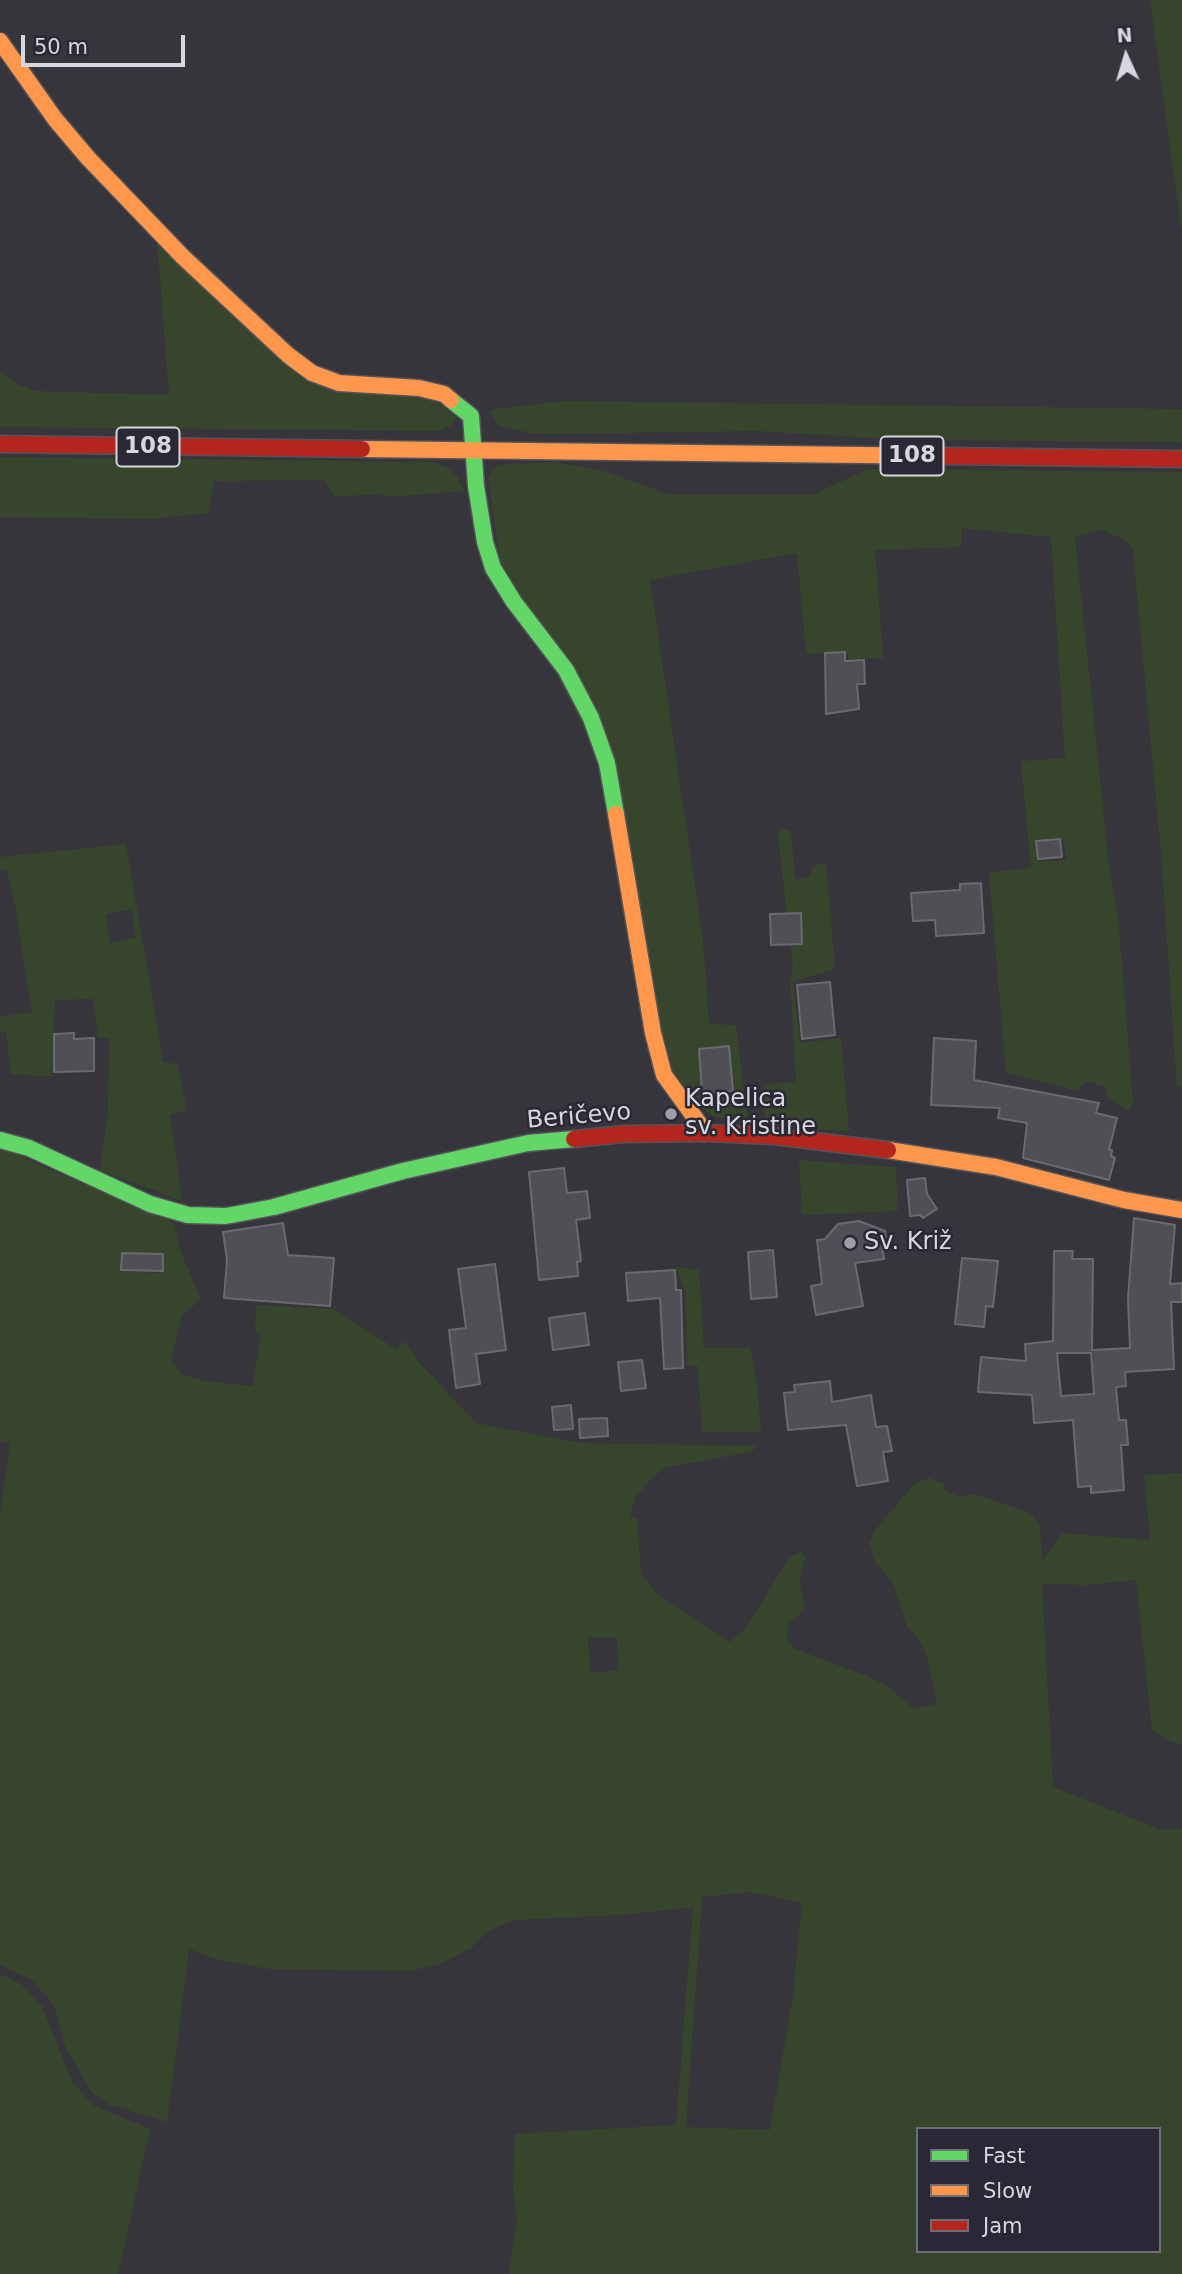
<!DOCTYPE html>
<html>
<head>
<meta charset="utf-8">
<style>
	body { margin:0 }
	#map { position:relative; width:1182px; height:2274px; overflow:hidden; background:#36353c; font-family:"DejaVu Sans",sans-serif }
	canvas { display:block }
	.legend { position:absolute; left:916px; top:2127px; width:245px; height:126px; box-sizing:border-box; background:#292834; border:2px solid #6f6e78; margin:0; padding:9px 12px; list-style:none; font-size:21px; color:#d7d7df }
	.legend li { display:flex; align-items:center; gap:14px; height:35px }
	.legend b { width:35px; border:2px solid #6f6e78 }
	.north { position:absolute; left:1091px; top:21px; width:70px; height:70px; -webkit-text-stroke:5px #292834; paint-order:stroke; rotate:356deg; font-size:19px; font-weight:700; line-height:28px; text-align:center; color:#d7d7df }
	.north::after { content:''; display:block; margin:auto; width:24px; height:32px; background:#d7d7df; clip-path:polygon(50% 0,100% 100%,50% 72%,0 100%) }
	.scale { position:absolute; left:21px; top:35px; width:164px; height:32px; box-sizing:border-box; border:4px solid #d7d7df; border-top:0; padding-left:9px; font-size:21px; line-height:24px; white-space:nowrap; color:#d7d7df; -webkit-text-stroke:5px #292834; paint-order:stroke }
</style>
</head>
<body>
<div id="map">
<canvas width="1182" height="2274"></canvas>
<ul class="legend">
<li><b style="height:9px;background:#63d668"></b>Fast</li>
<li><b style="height:9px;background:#ff974d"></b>Slow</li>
<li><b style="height:9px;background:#b3261e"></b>Jam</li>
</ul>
<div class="north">N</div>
<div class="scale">50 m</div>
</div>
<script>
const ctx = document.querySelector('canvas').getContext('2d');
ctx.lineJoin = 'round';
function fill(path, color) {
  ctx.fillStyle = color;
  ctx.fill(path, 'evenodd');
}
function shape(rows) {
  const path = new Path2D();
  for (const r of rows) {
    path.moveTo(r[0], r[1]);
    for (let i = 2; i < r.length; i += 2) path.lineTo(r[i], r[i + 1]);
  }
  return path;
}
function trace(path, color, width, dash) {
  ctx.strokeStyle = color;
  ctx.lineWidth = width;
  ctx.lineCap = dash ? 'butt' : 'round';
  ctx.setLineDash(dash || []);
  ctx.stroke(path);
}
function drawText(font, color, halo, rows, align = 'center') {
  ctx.font = font + ' "DejaVu Sans",sans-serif';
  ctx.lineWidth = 5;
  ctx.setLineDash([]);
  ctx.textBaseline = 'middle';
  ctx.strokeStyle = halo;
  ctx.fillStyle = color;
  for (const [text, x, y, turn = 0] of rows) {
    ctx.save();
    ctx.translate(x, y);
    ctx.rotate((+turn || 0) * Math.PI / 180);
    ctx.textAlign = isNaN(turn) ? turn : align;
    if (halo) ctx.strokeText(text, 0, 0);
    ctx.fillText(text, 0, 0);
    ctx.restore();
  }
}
const green = shape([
	[1150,0,1182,0,1182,234],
	[157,239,301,372,430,397,456,417,452,425,440,431,0,427,0,372,19,385,35,391,169,395],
	[565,401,1182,409,1182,442,910,440,757,431,552,434,530,433,499,425,490,413,493,409],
	[0,457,430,462,445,466,456,475,465,491,390,497,375,494,334,497,325,480,214,481,208,513,151,519,0,517],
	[554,462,604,471,668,494,700,495,812,495,868,469,1182,472,1182,1086,1177,1089,1161,853,1133,551,1128,541,1101,530,1075,537,1108,857,1118,917,1133,1102,1129,1111,1107,1098,1106,1087,1086,1081,1077,1091,1006,1073,989,872,1031,868,1021,761,1065,758,1051,537,961,528,961,547,875,550,883,658,849,659,846,651,806,654,797,553,650,580,703,941,709,1024,736,1025,748,1125,715,1117,699,1107,667,1062,624,811,499,557,488,476,498,465],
	[1064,840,1066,860,1040,862,1038,842],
	[781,829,787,829,791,833,795,879,810,877,813,866,826,863,835,969,793,982,800,1043,841,1038,849,1131,765,1126,763,1084,796,1082,790,977,793,969,778,834],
	[126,844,163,1062,177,1064,187,1110,170,1115,182,1201,100,1170,108,1112,109,1039,98,1037,93,999,55,1000,51,1077,11,1074,6,1032,0,1031,0,1017,32,1012,14,899,6,870,0,870,0,857],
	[132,909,136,938,110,943,106,914],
	[0,1148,174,1223,180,1250,201,1300,182,1314,171,1360,181,1374,203,1381,253,1386,261,1334,255,1330,256,1305,333,1309,396,1349,406,1341,417,1360,476,1423,581,1443,757,1446,751,1452,667,1467,654,1476,635,1498,630,1518,637,1518,641,1574,660,1597,730,1642,745,1629,790,1557,801,1552,805,1558,799,1582,805,1605,803,1611,789,1623,787,1641,795,1649,867,1676,887,1686,913,1708,937,1704,928,1660,921,1643,907,1626,892,1581,875,1562,869,1543,875,1530,914,1484,929,1478,942,1483,946,1491,960,1497,974,1494,1030,1513,1040,1526,1042,1562,1062,1533,1150,1540,1144,1475,1182,1473,1182,1745,1172,1742,1152,1730,1136,1580,1088,1585,1042,1584,1053,1787,1159,1829,1182,1829,1182,2274,509,2274,517,2218,513,2188,515,2134,676,2125,693,1907,620,1915,514,1920,488,1931,471,1948,440,1964,410,1971,269,1969,219,1960,189,1949,167,2122,111,2105,92,2093,65,2046,54,2005,32,1980,0,1965,0,1515,10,1443,0,1442],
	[124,1253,162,1253,164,1273,124,1272],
	[617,1637,618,1670,590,1673,588,1638],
	[750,1892,802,1903,793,1995,770,2130,686,2127,702,1897],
	[918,2129,1159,2129,1159,2251,918,2251],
	[799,1160,896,1167,898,1211,802,1215],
	[676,1267,699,1270,704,1348,750,1348,757,1384,761,1432,702,1432,698,1366,687,1365,685,1292],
	[0,1974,21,1984,42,2006,73,2083,93,2105,150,2129,118,2274,0,2274]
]);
const building = shape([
	[845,652,845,661,864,660,865,684,857,684,859,709,826,714,825,653,845,652],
	[1060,839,1062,857,1038,859,1036,841,1060,839],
	[981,883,984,933,936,936,935,920,913,921,911,893,960,890,960,884,981,883],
	[801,913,802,944,771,945,770,914,801,913],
	[830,982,835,1035,802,1039,797,985,830,982],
	[74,1033,74,1039,94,1038,94,1071,54,1072,54,1034,74,1033],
	[934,1038,976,1041,974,1080,1099,1103,1096,1113,1117,1118,1109,1150,1112,1150,1111,1156,1115,1158,1109,1180,1023,1158,1027,1123,998,1118,1000,1108,931,1105,934,1038],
	[729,1046,733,1091,702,1093,699,1049,729,1046],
	[564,1168,567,1193,587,1191,590,1218,576,1220,581,1261,577,1262,578,1276,539,1280,529,1172,564,1168],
	[925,1178,927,1194,937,1209,923,1218,920,1215,910,1216,907,1180,925,1178],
	[1134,1218,1175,1225,1170,1284,1182,1283,1182,1302,1171,1302,1174,1369,1125,1372,1126,1386,1116,1387,1119,1420,1126,1420,1128,1445,1121,1445,1124,1490,1091,1493,1091,1486,1078,1487,1073,1420,1034,1423,1032,1395,978,1392,981,1357,1026,1361,1025,1344,1053,1341,1054,1251,1073,1251,1072,1259,1093,1259,1092,1350,1130,1348,1128,1298,1134,1218],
	[1057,1353,1091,1353,1094,1394,1061,1396,1057,1353],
	[859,1221,885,1231,886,1239,882,1245,884,1259,855,1263,863,1306,816,1315,811,1286,822,1284,817,1240,825,1239,838,1224,859,1221],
	[283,1223,288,1255,334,1258,330,1306,224,1298,227,1260,223,1232,283,1223],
	[773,1250,777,1297,751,1299,748,1252,773,1250],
	[122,1253,163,1254,163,1271,121,1270,122,1253],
	[962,1258,998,1261,993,1307,986,1306,984,1327,955,1324,962,1258],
	[495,1264,506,1350,476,1354,480,1384,456,1388,449,1330,466,1328,458,1269,495,1264],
	[675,1270,676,1290,681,1290,683,1368,664,1369,660,1298,628,1301,626,1273,675,1270],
	[585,1313,589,1345,553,1350,549,1318,585,1313],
	[642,1360,646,1388,621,1391,618,1362,642,1360],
	[830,1381,832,1402,871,1395,876,1427,887,1426,892,1451,883,1452,888,1481,857,1486,846,1425,788,1430,784,1393,795,1392,794,1385,830,1381],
	[571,1405,573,1429,554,1430,552,1407,571,1405],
	[607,1418,608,1436,580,1438,579,1419,607,1418]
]);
const fast = shape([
	[451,400,471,416,476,486,485,542,493,568,514,602,566,670,591,718,607,763,616,814],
	[0,1140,29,1148,150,1204,188,1215,226,1216,274,1207,403,1171,528,1143,574,1139]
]);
const slow = shape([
	[0,41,55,119,88,158,183,257,288,355,312,373,339,383,419,388,444,394,451,400],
	[362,449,945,456],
	[616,814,653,1033,664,1075,706,1133],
	[888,1150,996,1167,1124,1200,1182,1210]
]);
const jam = shape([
	[0,444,362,449],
	[945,456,1182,459],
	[574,1139,624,1134,706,1133,774,1136,888,1150]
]);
const markers = [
	[671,1114,7,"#9f9ea6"],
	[850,1243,7,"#9f9ea6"]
];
const shields = [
	[148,447,63],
	[912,456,63]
];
const shieldNames = [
	["108",148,447],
	["108",912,456]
];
const poiNames = [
	["Kapelica",685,1100],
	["sv. Kristine",685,1128],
	["Sv. Križ",864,1243]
];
const streetNames = [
	["Beričevo",579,1117,-5]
];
fill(green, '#37452c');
fill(building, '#504f55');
trace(building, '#6a696f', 2);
trace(fast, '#545359', 19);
trace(slow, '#545359', 19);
trace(jam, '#545359', 19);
trace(fast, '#63d668', 16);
trace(slow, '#ff974d', 16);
trace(jam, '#b3261e', 16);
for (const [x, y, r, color] of markers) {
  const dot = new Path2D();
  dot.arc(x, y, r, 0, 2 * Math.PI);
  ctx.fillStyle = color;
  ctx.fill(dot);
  trace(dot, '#292834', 2.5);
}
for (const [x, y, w] of shields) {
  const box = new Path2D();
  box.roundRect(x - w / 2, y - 19.5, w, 39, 5);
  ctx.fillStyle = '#292834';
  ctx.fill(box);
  trace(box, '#d7d7df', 2);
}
drawText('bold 23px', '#d7d7df', null, shieldNames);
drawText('24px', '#d7d7df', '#292834', poiNames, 'left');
drawText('24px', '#d7d7df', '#292834', streetNames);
</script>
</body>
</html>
